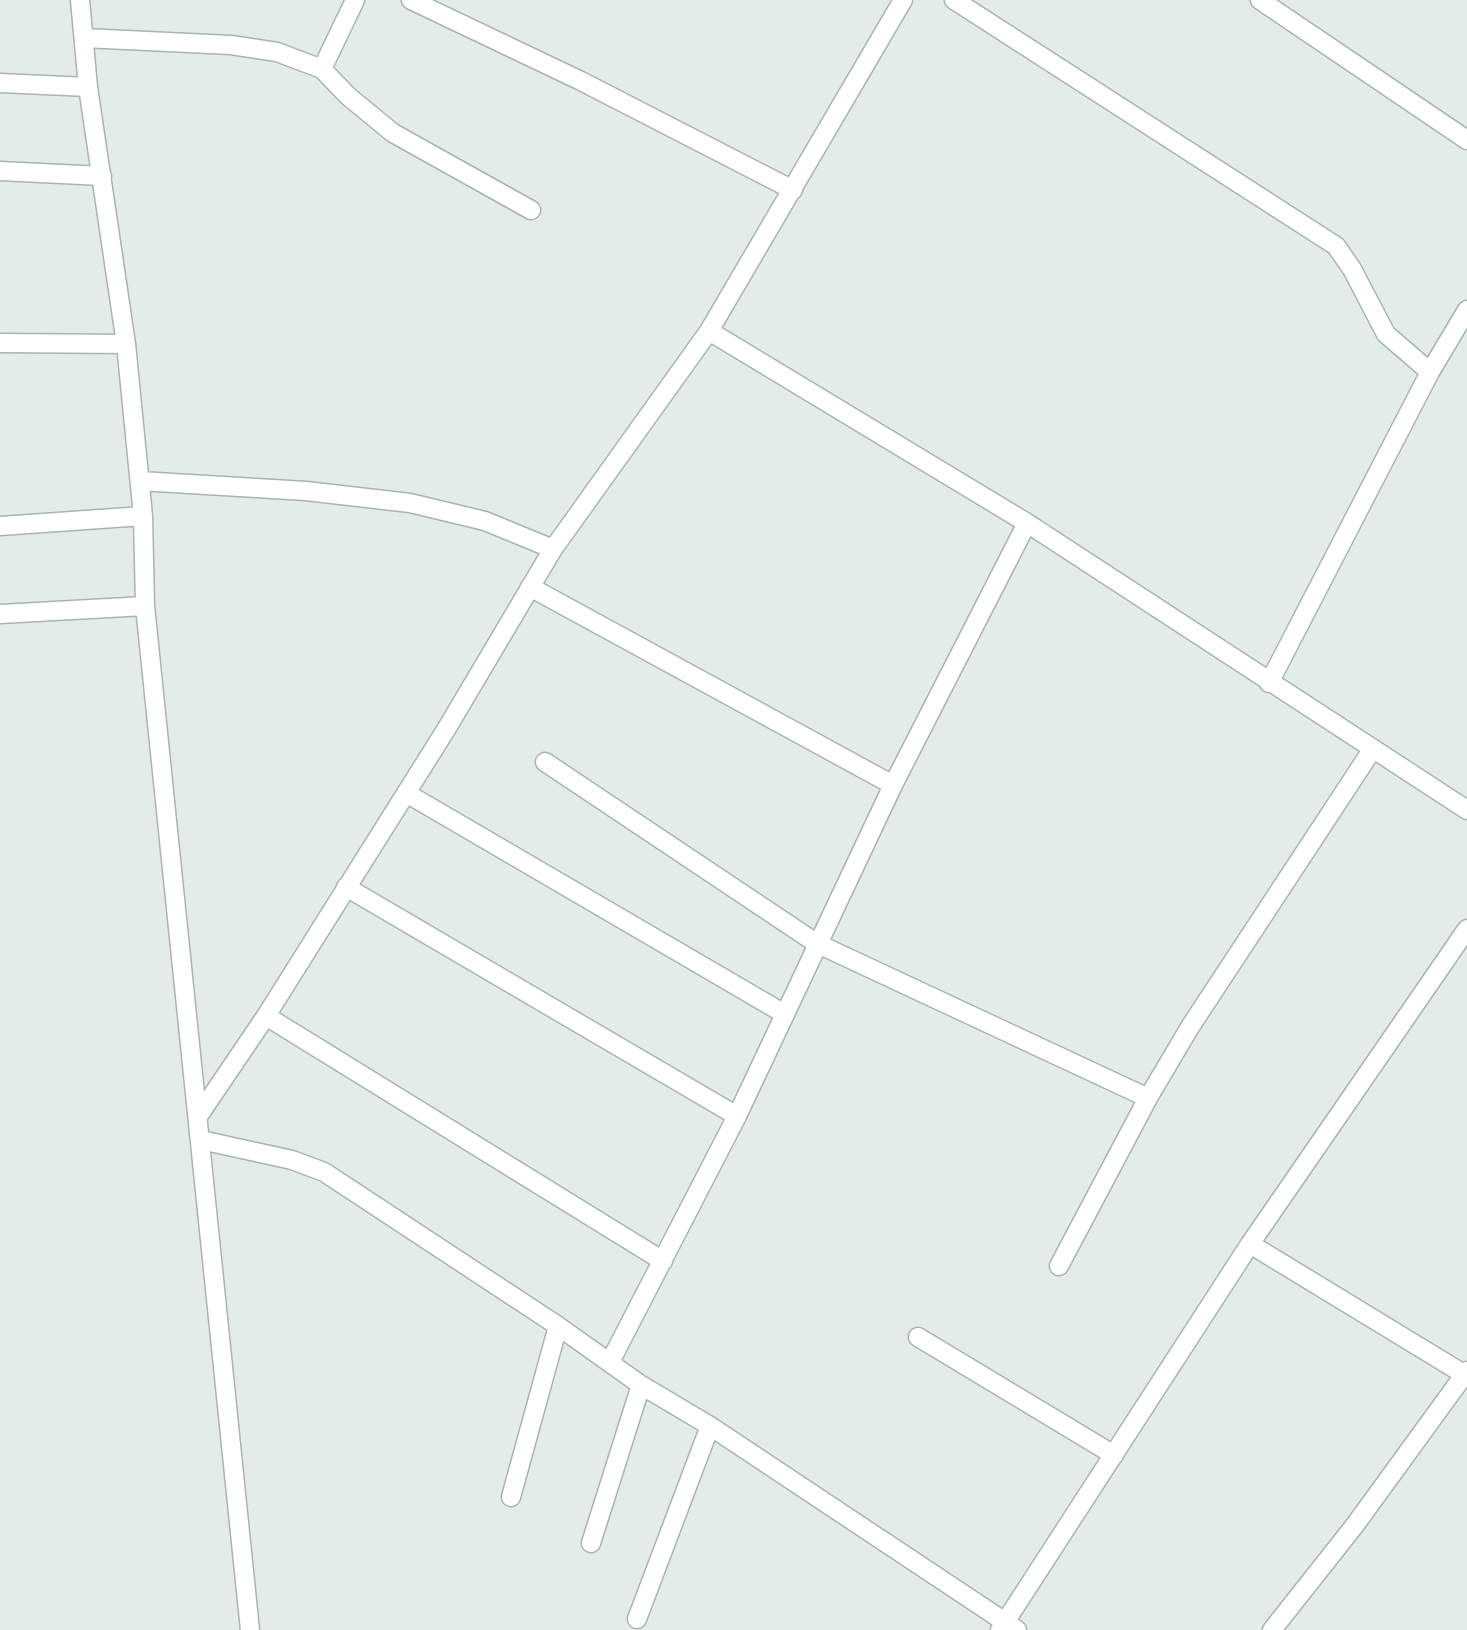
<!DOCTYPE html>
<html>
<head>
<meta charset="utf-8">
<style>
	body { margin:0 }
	canvas { display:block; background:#e4ecea }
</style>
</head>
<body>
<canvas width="1467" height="1630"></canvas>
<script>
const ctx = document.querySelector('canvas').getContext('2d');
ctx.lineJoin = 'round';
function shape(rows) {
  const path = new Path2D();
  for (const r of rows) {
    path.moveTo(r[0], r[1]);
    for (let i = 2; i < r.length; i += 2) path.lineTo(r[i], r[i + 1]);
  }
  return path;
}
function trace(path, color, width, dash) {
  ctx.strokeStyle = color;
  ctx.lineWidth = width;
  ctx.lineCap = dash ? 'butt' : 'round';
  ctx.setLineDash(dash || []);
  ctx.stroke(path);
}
const minor = shape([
	[80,0,88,87,126,344,143,516,145,606,250,1630],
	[411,0,581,81,793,190],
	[954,0,1336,246,1352,269,1386,334,1430,372],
	[1260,0,1467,140],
	[84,38,231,45,277,52,322,69,348,96,393,133,531,210],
	[322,69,355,0],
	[0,83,88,87],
	[0,171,102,176],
	[709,331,1027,523,1467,810],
	[0,343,126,344],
	[140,481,306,491,410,503,485,521,553,549],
	[0,526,143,516],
	[530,587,893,785],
	[0,614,145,606],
	[1269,683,1430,372,1467,310],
	[545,762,816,943,1148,1098],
	[406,793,783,1013],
	[346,887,737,1116],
	[266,1016,663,1261],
	[199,1115,266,1016,447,728,553,549,709,331,903,0],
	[201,1140,292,1160,324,1172,558,1326,641,1385,710,1426,1017,1630],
	[1250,1244,1467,1376],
	[1059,1266,1148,1098,1190,1027,1372,750],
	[918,1337,1114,1455],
	[610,1362,737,1116,893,785,1027,523],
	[511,1497,558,1326],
	[591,1543,641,1385],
	[637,1619,710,1426],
	[1000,1630,1250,1244,1467,929],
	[1272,1630,1355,1525,1467,1371]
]);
trace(minor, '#a7b4b2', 21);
trace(minor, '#fff', 18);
</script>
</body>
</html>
